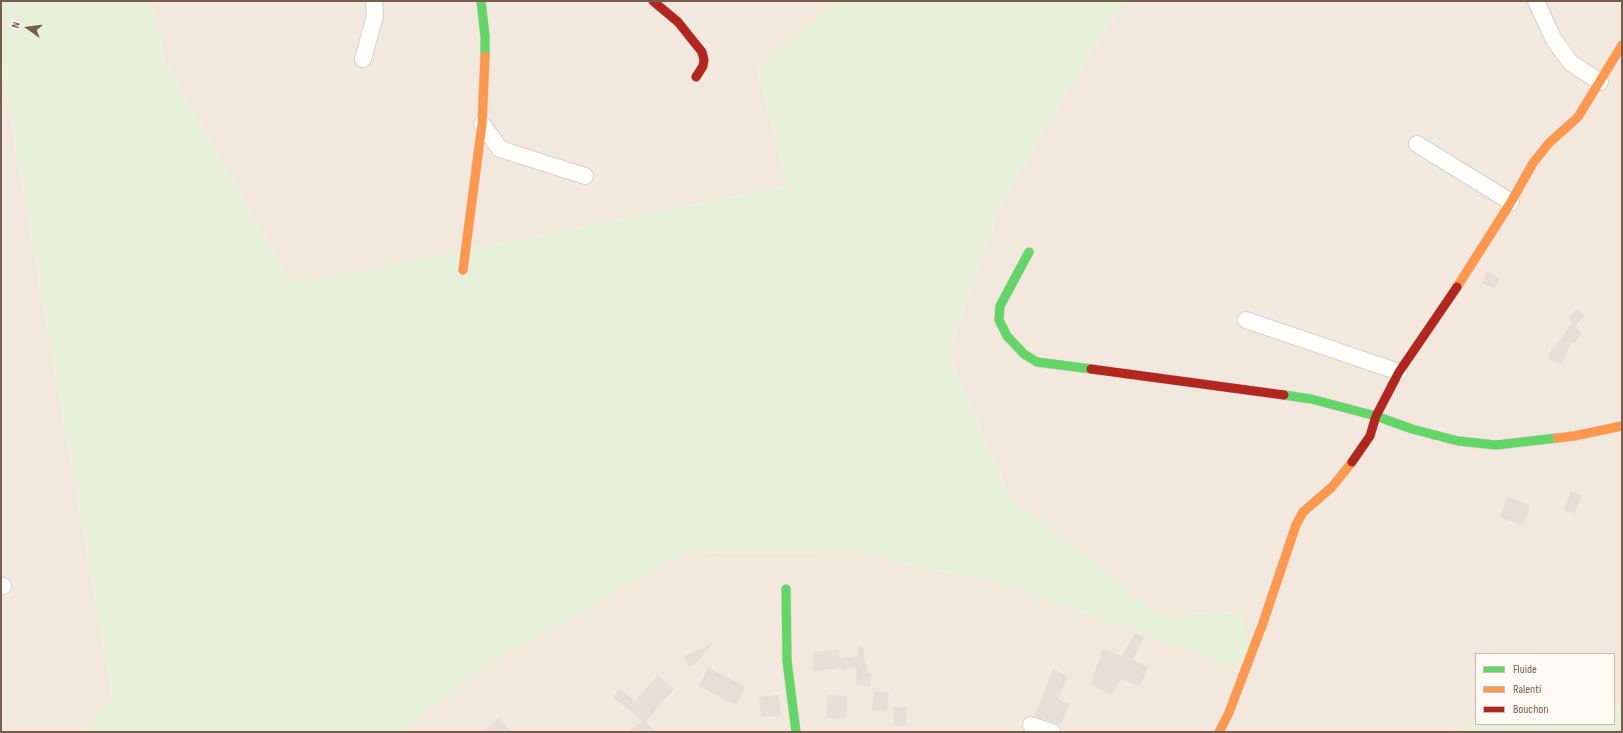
<!DOCTYPE html>
<html>
<head>
<meta charset="utf-8">
<style>
	body { margin:0 }
	#map { position:relative; width:1623px; height:733px; overflow:hidden; background:#f9f5f0; font-family:"Sofia Sans Condensed",sans-serif }
	canvas { display:block }
	.frame { position:absolute; inset:0; border:2px solid #7a5c4d; pointer-events:none }
	.legend { position:absolute; left:1475px; top:653px; width:140px; height:72px; box-sizing:border-box; background:#fffaf3; border:1px solid #cabbb1; margin:0; padding:5px 7px; list-style:none; font-size:12px; color:#7a5c4d }
	.legend li { display:flex; align-items:center; gap:8px; height:20px }
	.legend b { width:20px; border:1px solid #cabbb1 }
	.north { position:absolute; left:8px; top:8px; width:40px; height:40px; -webkit-text-stroke:3px #fffaf3; paint-order:stroke; rotate:284deg; font-size:11px; font-weight:700; line-height:16px; text-align:center; color:#7a5c4d }
	.north::after { content:''; display:block; margin:auto; width:14px; height:18px; background:#7a5c4d; clip-path:polygon(50% 0,100% 100%,50% 72%,0 100%) }
</style>
</head>
<body>
<div id="map">
<canvas width="1623" height="733"></canvas>
<div class="frame"></div>
<ul class="legend">
<li><b style="height:5px;background:#63d668"></b>Fluide</li>
<li><b style="height:5px;background:#ff974d"></b>Ralenti</li>
<li><b style="height:5px;background:#b3261e"></b>Bouchon</li>
</ul>
<div class="north">N</div>
</div>
<script>
const ctx = document.querySelector('canvas').getContext('2d');
ctx.lineJoin = 'round';
function fill(path, color) {
  ctx.fillStyle = color;
  ctx.fill(path, 'evenodd');
}
function shape(rows) {
  const path = new Path2D();
  for (const r of rows) {
    path.moveTo(r[0], r[1]);
    for (let i = 2; i < r.length; i += 2) path.lineTo(r[i], r[i + 1]);
  }
  return path;
}
function trace(path, color, width, dash) {
  ctx.strokeStyle = color;
  ctx.lineWidth = width;
  ctx.lineCap = dash ? 'butt' : 'round';
  ctx.setLineDash(dash || []);
  ctx.stroke(path);
}
const residential = shape([
	[153,1,837,1,757,67,788,186,292,284,165,62],
	[1126,1,1622,1,1622,706,1614,703,1614,654,1476,654,1476,714,1460,729,1448,732,402,732,483,668,684,553,851,552,1010,586,1224,663,1241,612,1161,615,1010,497,949,354,1001,203,1095,46],
	[1,64,113,699,84,732,1,732]
]);
const green = shape([
	[1,1,153,1,165,62,292,284,788,186,757,67,837,1,1126,1,1095,46,1001,203,949,354,1010,497,1161,615,1241,612,1253,661,1224,663,1010,586,851,552,684,553,483,668,402,732,84,732,113,699,1,64],
	[1614,703,1622,706,1622,732,1448,732,1460,729,1476,714,1476,724,1614,724]
]);
const building = shape([
	[1487,272,1500,278,1495,289,1482,283],
	[1577,309,1584,317,1577,324,1576,328,1582,333,1574,344,1571,342,1562,365,1548,359,1552,348,1554,349,1572,322,1568,318],
	[1571,491,1581,495,1575,514,1564,510],
	[1507,497,1530,505,1523,525,1500,517],
	[1135,633,1144,638,1132,660,1148,667,1140,686,1121,679,1111,695,1091,684,1095,675,1094,674,1103,649,1122,656],
	[713,643,695,664,689,667,684,656],
	[858,647,863,647,867,673,871,673,871,686,856,685,857,668,841,670,840,660,841,668,814,671,813,652,839,650,840,659,857,656],
	[708,668,745,686,736,705,699,686],
	[1053,669,1068,676,1058,699,1069,704,1061,725,1035,716],
	[658,675,674,689,646,721,655,732,629,732,642,721,613,697,620,689,635,701],
	[874,691,889,692,887,712,872,710],
	[779,695,781,716,761,717,759,697],
	[827,695,847,696,846,719,826,718],
	[894,707,906,707,906,726,894,726],
	[499,718,511,732,482,732]
]);
const street = shape([
	[1536,1,1554,40,1571,63,1600,82],
	[363,59,375,16,374,1],
	[482,124,500,149,585,176],
	[1417,144,1511,202],
	[1246,320,1399,372],
	[1,586,3,586],
	[1031,725,1052,732]
]);
const fast = shape([
	[481,1,485,36,485,56],
	[1029,252,1000,306,999,320,1007,336,1024,354,1037,362,1091,369],
	[1284,395,1311,399,1376,416,1412,429,1458,441,1496,445,1557,438],
	[786,589,787,661,796,732]
]);
const slow = shape([
	[463,270,482,124,485,56],
	[1457,287,1511,202,1533,163,1549,143,1578,117,1622,45],
	[1557,438,1574,436,1622,426],
	[1219,732,1228,715,1263,623,1296,525,1303,512,1332,487,1352,462]
]);
const jam = shape([
	[653,1,678,22,702,52,704,60,703,66,696,77],
	[1091,369,1284,395],
	[1352,462,1370,436,1376,416,1399,372,1457,287]
]);
fill(residential, '#f2e8de');
fill(green, '#e7f0db');
fill(building, '#e6ded7');
trace(street, '#d7d1cb', 18);
trace(fast, '#d9d2cb', 10);
trace(slow, '#d9d2cb', 10);
trace(jam, '#d9d2cb', 10);
trace(street, '#fefefd', 16);
trace(fast, '#63d668', 9);
trace(slow, '#ff974d', 9);
trace(jam, '#b3261e', 9);
</script>
</body>
</html>
